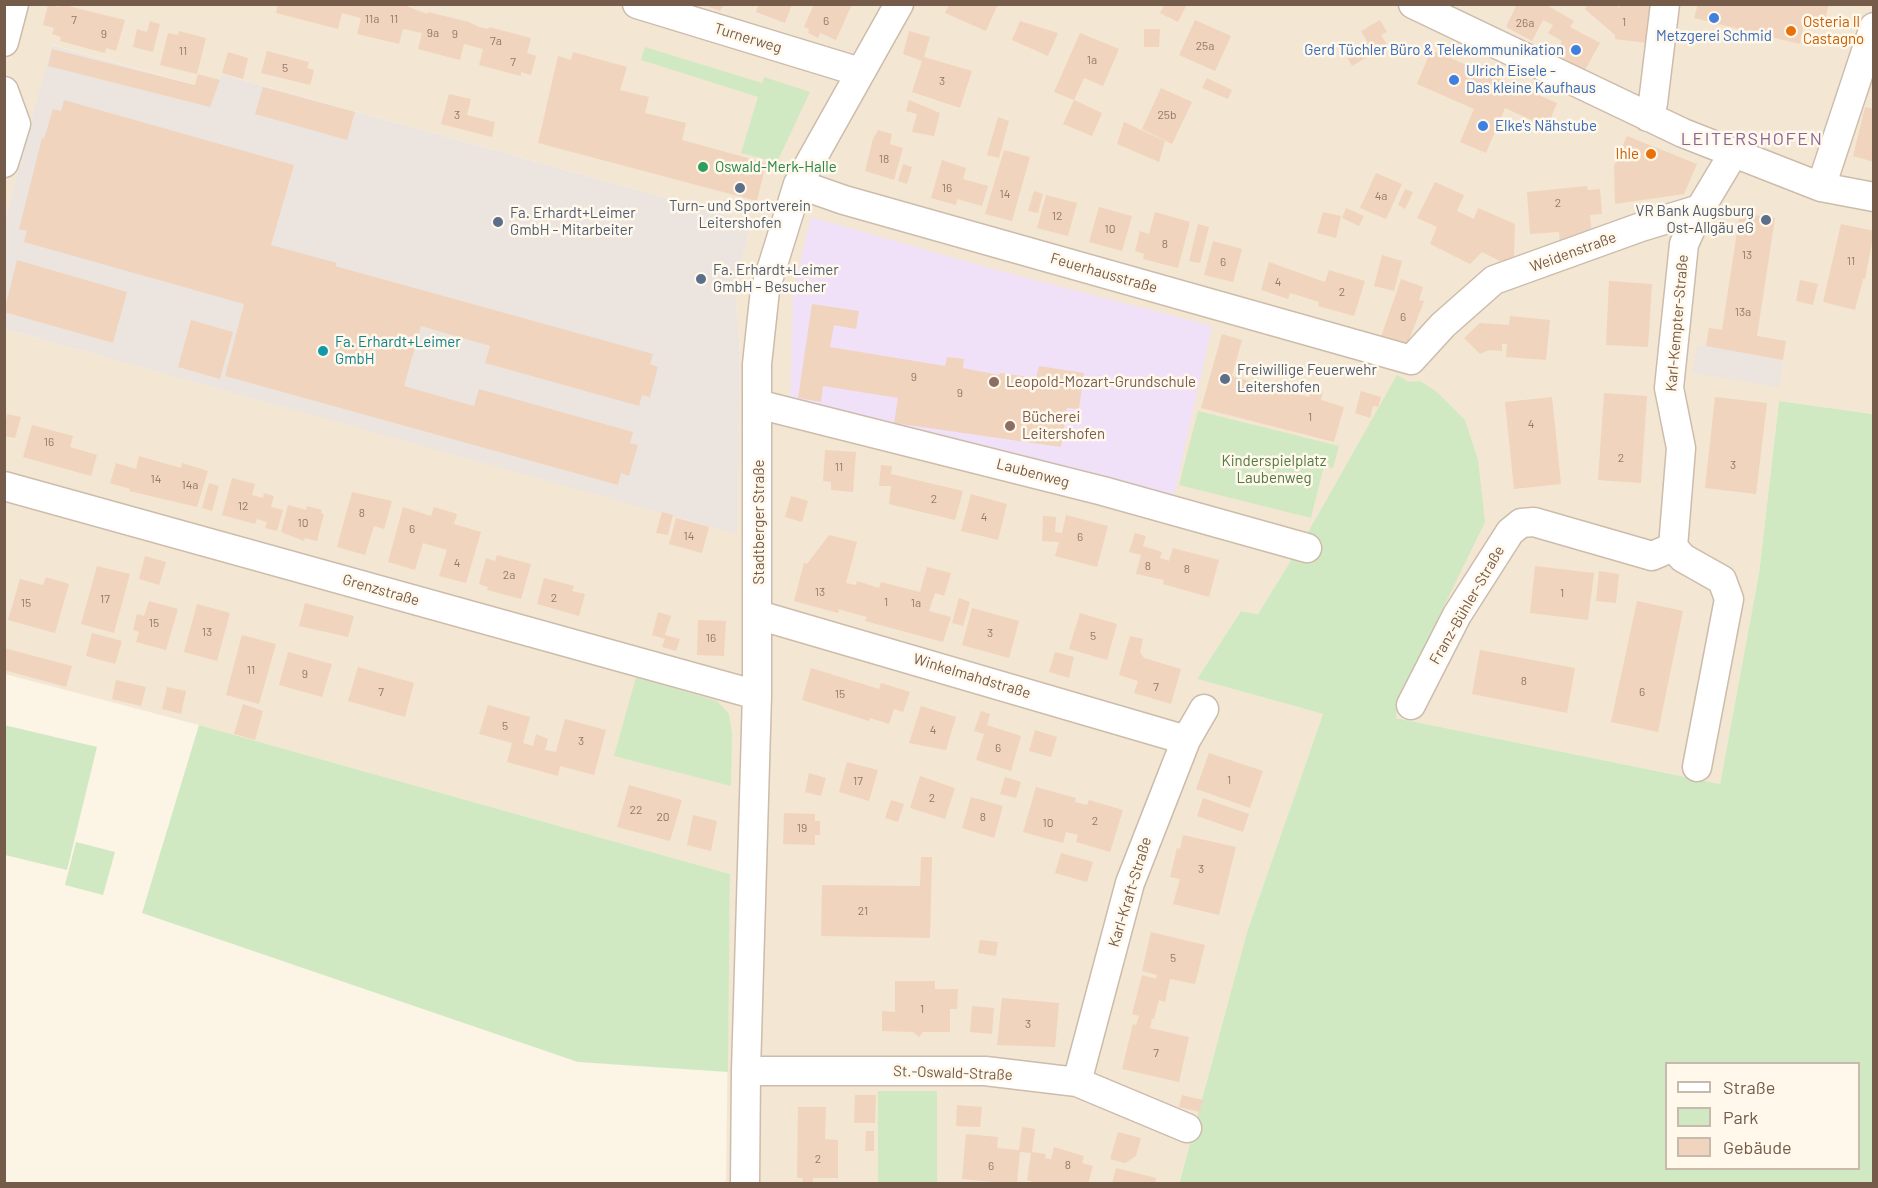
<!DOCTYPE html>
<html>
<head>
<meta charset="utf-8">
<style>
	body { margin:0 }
	#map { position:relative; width:1878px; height:1188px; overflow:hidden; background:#fcf4e5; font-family:Barlow,sans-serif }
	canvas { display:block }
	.frame { position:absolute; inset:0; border:6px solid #745b4a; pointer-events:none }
	.legend { position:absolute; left:1665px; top:1062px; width:195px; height:108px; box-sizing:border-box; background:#fff8eb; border:2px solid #c7b9ab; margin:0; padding:8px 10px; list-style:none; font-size:18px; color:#745b4a }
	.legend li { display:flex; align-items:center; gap:12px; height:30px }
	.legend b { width:30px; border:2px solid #c7b9ab }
</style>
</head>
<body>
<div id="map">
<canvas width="1878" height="1188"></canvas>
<div class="frame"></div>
<ul class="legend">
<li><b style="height:8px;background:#fff"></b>Straße</li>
<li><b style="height:16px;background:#d1e9c3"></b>Park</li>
<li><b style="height:16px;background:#f1d4bd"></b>Gebäude</li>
</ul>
</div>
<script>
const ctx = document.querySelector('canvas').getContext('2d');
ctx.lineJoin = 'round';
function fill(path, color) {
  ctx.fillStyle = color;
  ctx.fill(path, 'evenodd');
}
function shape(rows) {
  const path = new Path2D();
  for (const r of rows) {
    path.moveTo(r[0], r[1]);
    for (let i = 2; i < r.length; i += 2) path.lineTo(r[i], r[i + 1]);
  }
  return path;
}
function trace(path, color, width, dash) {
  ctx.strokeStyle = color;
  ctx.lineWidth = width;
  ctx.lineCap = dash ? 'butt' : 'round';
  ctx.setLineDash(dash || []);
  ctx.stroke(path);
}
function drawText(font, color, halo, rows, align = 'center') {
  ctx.font = font + ' Barlow,sans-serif';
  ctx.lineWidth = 5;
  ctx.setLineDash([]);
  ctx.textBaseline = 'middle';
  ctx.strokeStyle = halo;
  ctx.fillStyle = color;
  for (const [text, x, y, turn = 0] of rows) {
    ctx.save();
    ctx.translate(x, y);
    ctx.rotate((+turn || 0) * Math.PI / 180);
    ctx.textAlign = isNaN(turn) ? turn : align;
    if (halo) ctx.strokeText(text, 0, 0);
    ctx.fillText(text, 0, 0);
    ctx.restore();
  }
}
const residential = shape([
	[5,5,1873,5,1873,414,1779,401,1759,573,1720,784,1396,718,1399,698,1306,536,1258,614,1241,611,1197,679,1323,714,1247,932,1179,1183,726,1183,730,874,199,725,5,674,5,329,736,533,740,353,735,286,752,222,221,74,217,91,53,45,5,221]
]);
const industrial = shape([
	[52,45,216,91,221,74,752,222,735,286,740,353,737,534,5,329,5,221],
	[1709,328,1786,341,1779,387,1692,373,1697,346,1705,347]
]);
const education = shape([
	[811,217,989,268,1212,326,1172,505,790,404,793,292]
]);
const green = shape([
	[645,47,762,83,764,77,810,92,777,162,741,153,758,97,641,60],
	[1397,375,1409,382,1420,381,1437,392,1465,420,1478,460,1485,522,1399,698,1396,718,1720,784,1759,573,1779,401,1873,414,1873,1183,1179,1184,1247,932,1323,714,1197,679,1241,611,1258,614,1306,536],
	[1666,1064,1858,1064,1858,1168,1666,1168],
	[1198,411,1339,446,1333,468,1324,466,1311,518,1179,485],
	[636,677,717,701,729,714,732,733,731,786,614,756],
	[4,725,97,747,67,870,5,855],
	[199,725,730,874,728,1072,578,1062,142,913],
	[76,842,115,852,103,895,65,885],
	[878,1091,937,1091,937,1183,878,1183]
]);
const building = shape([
	[60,4,125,20,116,51,106,48,105,53,60,41,61,37,52,34,54,28,43,25,48,5,59,7],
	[278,4,401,4,427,14,428,12,469,22,479,27,488,29,489,27,531,38,527,53,536,56,531,75,521,72,521,76,479,65,483,49,464,44,460,60,418,49,422,33,403,29,399,44,357,34,361,18,342,13,338,29,276,13],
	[701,4,724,4,720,11],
	[759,4,792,4,785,23,756,12],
	[814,4,852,4,836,40,820,33,818,38,808,33,809,29,804,27],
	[949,4,998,4,986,31,945,13],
	[1165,4,1187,4,1178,22,1160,13],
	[1517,4,1545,4,1574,21,1570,27,1600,43,1585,70,1555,54,1562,41,1548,33,1553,25,1543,20,1532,41,1506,27],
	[1588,4,1616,4,1619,8,1620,4,1651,4,1646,43,1615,39,1615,35,1585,9],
	[1698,4,1829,4,1823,28,1804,23,1800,44,1694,18],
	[1195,20,1231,36,1215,71,1179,55],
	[1380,20,1387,32,1381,35,1387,45,1352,66,1346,55,1368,43,1361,31],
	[150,21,160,24,153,52,133,47,137,29,147,32],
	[1020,21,1058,33,1048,56,1012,40],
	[1144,29,1160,29,1159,47,1144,47],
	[179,31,206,38,197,74,160,65,168,33,178,35],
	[909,31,930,37,924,57,972,71,960,108,912,92,922,61,903,54],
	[1080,33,1119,49,1103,86,1084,78,1074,100,1102,113,1092,136,1063,124,1074,100,1054,92],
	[52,49,195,85,198,74,220,80,210,107,48,66],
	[1431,50,1557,103,1547,127,1505,108,1486,153,1460,142,1474,109,1417,84],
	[267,51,309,62,307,68,314,70,310,85,261,73],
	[228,52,248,58,243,79,222,73],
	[573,52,627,67,620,90,649,97,645,113,686,123,682,140,766,163,757,201,538,143,558,56,571,60],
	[1207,78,1232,90,1228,99,1202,88],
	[263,87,355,112,347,140,255,114],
	[1161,88,1192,102,1172,144,1142,129],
	[449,94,471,99,467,115,495,122,492,137,441,124],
	[64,100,294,165,271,245,337,263,335,266,653,354,650,364,658,367,650,397,642,395,639,406,485,363,490,346,421,326,404,386,474,406,479,389,633,432,630,443,638,445,629,476,621,473,618,485,225,376,244,304,24,242,27,231,19,229,42,138,44,139,53,109,61,111],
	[909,100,940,113,934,136,912,132,917,114,906,111],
	[1865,107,1874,109,1874,162,1853,156],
	[998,117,1009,121,999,158,987,155],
	[1124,122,1165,141,1159,162,1117,144],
	[878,130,892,134,890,144,903,148,894,180,865,171,873,139],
	[1627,136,1697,164,1684,194,1615,204,1614,166],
	[1004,150,1030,157,1012,221,985,214],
	[942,160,966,168,963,179,988,186,982,206,957,199,956,205,931,198],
	[903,164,912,167,907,184,898,181],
	[1376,173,1402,184,1386,219,1360,208],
	[1435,182,1464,195,1457,211,1474,219,1478,208,1515,224,1514,258,1500,261,1482,252,1470,264,1430,244,1437,227,1417,218],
	[1587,186,1588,190,1600,189,1602,214,1590,215,1592,236,1560,243,1559,232,1530,234,1527,192],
	[1405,189,1413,192,1405,209,1398,205],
	[1034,191,1043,194,1038,213,1028,211],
	[1046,195,1077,203,1068,236,1037,228],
	[1099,207,1132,216,1122,251,1089,242],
	[1346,208,1364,216,1359,226,1342,218],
	[1155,212,1190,222,1178,268,1143,259,1144,254,1135,251,1140,231,1149,234],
	[1323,212,1341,216,1336,238,1317,233],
	[1740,213,1775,218,1757,336,1786,341,1783,360,1706,346,1709,328,1722,330],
	[1198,224,1209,227,1200,263,1189,261],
	[1841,224,1874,231,1865,279,1863,279,1855,310,1823,302],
	[1213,241,1242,249,1233,282,1204,275],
	[1382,255,1402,261,1394,291,1374,286],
	[17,260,127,292,113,343,4,312],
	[1269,262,1325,282,1329,270,1365,281,1354,316,1318,306,1319,302,1300,296,1290,293,1288,299,1261,290],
	[1401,279,1423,287,1419,300,1424,301,1407,345,1381,337],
	[1800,280,1818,284,1813,305,1796,301],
	[1609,281,1652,284,1648,347,1606,345],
	[812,304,859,311,856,329,834,325,830,347,945,366,947,357,964,359,963,368,999,375,1000,373,1036,378,1039,366,1084,373,1079,409,1067,408,1061,447,894,423,898,398,823,386,821,402,798,398],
	[1510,316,1550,320,1546,360,1506,357,1507,344,1502,344,1502,351,1489,350,1480,354,1464,338,1480,323,1509,325],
	[191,320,233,332,220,379,178,367],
	[1222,334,1242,340,1232,376,1274,388,1276,381,1285,384,1284,391,1309,397,1312,388,1323,391,1321,400,1344,407,1334,442,1201,408],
	[1361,391,1381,397,1378,407,1373,406,1370,418,1355,413],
	[1604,393,1647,396,1641,483,1598,480],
	[1552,397,1561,484,1514,489,1505,402],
	[1715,397,1767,403,1756,494,1705,488],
	[7,414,21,417,15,438,4,436],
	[32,425,73,436,70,447,97,455,91,476,23,457],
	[825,450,856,452,853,492,831,490,831,482,823,481],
	[139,456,181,468,182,463,208,471,197,507,129,491,130,489,110,483,116,463,136,469],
	[881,465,892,466,891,474,963,491,955,520,889,504,891,486,879,486],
	[232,478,255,484,252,495,263,498,264,493,274,496,271,507,283,510,277,531,265,528,267,522,257,519,255,524,222,515],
	[209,483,219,486,212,511,202,508],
	[352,492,392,501,384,529,374,526,365,555,337,547],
	[971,494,1007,504,998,540,961,531],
	[791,496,808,501,802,522,785,517],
	[288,505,306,510,307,506,322,510,321,513,324,514,317,541,305,538,304,541,281,532],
	[403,507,431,516,434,507,457,514,454,524,481,532,466,583,439,576,447,550,423,543,415,570,388,562],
	[662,512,673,515,668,535,656,533],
	[1066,515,1108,526,1097,567,1055,556,1059,542,1042,541,1043,516,1056,517,1055,532,1062,533],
	[676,518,709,527,702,553,669,544],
	[1135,533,1146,536,1143,546,1162,552,1160,558,1169,561,1173,548,1219,560,1209,597,1163,584,1164,580,1136,574,1141,555,1129,552],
	[829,535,857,542,846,583,856,585,857,581,879,588,881,582,920,592,927,567,951,573,944,596,935,593,929,611,951,617,943,642,865,621,867,617,848,612,839,609,838,613,794,601,804,563,807,564],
	[497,555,531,564,521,599,487,590,488,587,479,584,486,558,495,561],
	[145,556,166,562,159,585,139,579],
	[97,566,130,574,114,633,81,624],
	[1535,566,1594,573,1588,620,1530,613],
	[1599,571,1619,574,1616,603,1596,601],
	[46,577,69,584,55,633,8,620,20,579,43,585],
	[544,578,574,586,572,591,585,594,579,616,537,604],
	[959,598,970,602,963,626,952,623],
	[149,601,178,609,166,650,136,642,139,632,133,630,137,614,144,616],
	[1637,601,1683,611,1658,732,1611,722],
	[305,603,354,616,348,637,299,626],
	[197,604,230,613,217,661,184,652],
	[972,608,1019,621,1009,658,962,645],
	[658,612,671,616,665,635,680,639,676,651,662,647,665,639,652,635],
	[1080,613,1117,624,1107,660,1069,649],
	[698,620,726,621,724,656,697,655],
	[92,633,122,641,115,664,86,656],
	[242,635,276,644,259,704,226,695],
	[1130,636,1143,639,1140,652,1144,658,1181,669,1171,704,1134,693,1138,681,1119,675],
	[4,648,72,666,66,687,4,670],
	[1480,650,1575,668,1567,713,1472,694],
	[288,652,332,664,322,697,279,685],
	[1055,652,1074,657,1069,678,1049,672],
	[358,667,414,683,405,717,348,701],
	[811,668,879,689,881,683,910,692,903,712,894,709,889,724,870,718,869,721,802,700],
	[116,680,146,687,141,706,112,699],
	[167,687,186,691,181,714,162,709],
	[243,704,263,711,255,740,234,734],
	[488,705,530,717,523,743,533,746,536,734,548,739,545,750,556,752,565,719,606,730,594,775,560,766,558,776,507,762,512,743,479,734],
	[921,706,956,717,946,750,909,743],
	[981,711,990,714,987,725,1021,736,1011,771,976,760,984,734,974,731],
	[1035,730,1057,737,1051,757,1029,751],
	[1209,753,1263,771,1250,808,1196,789],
	[847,762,878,770,869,801,839,792],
	[809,773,826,778,821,796,805,792],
	[920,776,955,788,945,819,910,808],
	[1005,777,1021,782,1016,798,1000,794],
	[629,785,682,800,670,841,617,827],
	[1036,787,1076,798,1075,802,1087,805,1089,800,1123,810,1110,852,1076,842,1078,835,1066,832,1063,843,1023,832],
	[971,797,1003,806,994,838,962,828],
	[1203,798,1249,814,1243,832,1197,816],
	[891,800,904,804,898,822,885,818],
	[784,813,815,814,815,821,820,821,820,835,815,835,815,845,783,844],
	[693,815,717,821,711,851,687,845],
	[1183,835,1236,847,1219,915,1173,904,1180,879,1170,877,1177,848,1180,849],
	[1061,853,1093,862,1087,882,1055,873],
	[921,857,932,857,930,938,821,936,822,885,920,886],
	[1151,932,1205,945,1195,984,1170,979,1165,1002,1159,1000,1154,1019,1152,1019,1150,1028,1189,1037,1179,1082,1122,1069,1133,1024,1136,1025,1139,1016,1132,1014,1142,975,1156,979,1157,975,1142,971],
	[980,940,998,942,996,956,978,953],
	[895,981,935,981,935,989,958,989,957,1009,950,1009,950,1032,923,1032,919,1037,913,1032,882,1031,882,1011,895,1012],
	[1002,998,1059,1003,1055,1047,997,1045],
	[972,1006,994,1008,992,1034,970,1032],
	[855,1095,876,1095,875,1123,854,1123],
	[1182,1095,1203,1100,1200,1112,1179,1107],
	[957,1105,982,1107,980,1127,956,1126],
	[798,1107,826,1107,825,1139,838,1140,838,1178,813,1178,813,1184,802,1184,803,1178,797,1178],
	[1022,1127,1035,1129,1032,1152,1046,1154,1045,1158,1051,1159,1054,1147,1084,1156,1082,1163,1093,1166,1088,1184,1041,1184,1027,1180,1031,1153,1020,1152,1017,1184,962,1179,966,1134,998,1137,997,1148,1019,1150],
	[866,1131,874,1131,874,1151,865,1151],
	[1118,1132,1141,1138,1136,1156,1125,1163,1110,1159],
	[1116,1168,1156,1178,1155,1184,1112,1184]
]);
const minor = shape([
	[637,4,860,72],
	[1413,4,1683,133,1821,187,1874,197],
	[4,42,14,4],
	[4,91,16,124,4,163],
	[1648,117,1653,103,1665,4],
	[798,184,844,200,1411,360,1443,325,1494,280,1641,227,1700,209,1733,154],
	[1821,187,1874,27],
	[757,404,1103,491,1307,548],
	[4,486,757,695],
	[758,615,1186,740],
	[1411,705,1457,615,1510,532,1521,523,1534,522,1652,556,1673,547],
	[1697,767,1729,599,1722,580,1683,558,1673,547,1681,448,1669,388,1684,244,1700,209],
	[746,1071,985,1071,1077,1082,1187,1128],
	[1077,1082,1130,883,1186,740,1204,709],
	[745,1184,746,1071,757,695,757,364,765,290,798,184,899,4]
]);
const markers = [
	[1714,18,6,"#3f7fe0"],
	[1791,31,6,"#e8710a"],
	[1576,50,6,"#3f7fe0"],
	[1454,80,6,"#3f7fe0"],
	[1483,126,6,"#3f7fe0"],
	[1651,154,6,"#e8710a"],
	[703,167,6,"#2e9e5b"],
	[740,188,6,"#5c6f8a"],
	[1766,220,6,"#5c6f8a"],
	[498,222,6,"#5c6f8a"],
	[701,279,6,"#5c6f8a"],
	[323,351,6,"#0f9aa8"],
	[1225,379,6,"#5c6f8a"],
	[994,382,6,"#8d6e63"],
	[1010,426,6,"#8d6e63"]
];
const numberNames = [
	["11a",372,19],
	["11",394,19],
	["7",74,20],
	["6",826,21],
	["1",1624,22],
	["26a",1525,23],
	["9a",433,33],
	["9",104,34],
	["9",455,34],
	["7a",496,41],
	["25a",1205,46],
	["11",183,51],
	["1a",1092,60],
	["7",513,62],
	["5",285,68],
	["3",942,81],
	["3",457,115],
	["25b",1167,115],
	["18",884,159],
	["16",947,188],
	["14",1005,194],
	["4a",1381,196],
	["2",1558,203],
	["12",1057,216],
	["10",1110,229],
	["8",1165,244],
	["13",1747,255],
	["11",1851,261],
	["6",1223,262],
	["4",1278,282],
	["2",1342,292],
	["13a",1743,312],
	["6",1403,317],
	["9",914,377],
	["9",960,393],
	["1",1310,417],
	["4",1531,424],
	["16",49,442],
	["2",1621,458],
	["3",1733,465],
	["11",839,467],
	["14",156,479],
	["14a",190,485],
	["2",934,499],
	["12",243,506],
	["8",362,513],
	["4",984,517],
	["10",303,523],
	["6",412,529],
	["14",689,536],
	["6",1080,537],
	["4",457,563],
	["8",1148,566],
	["8",1187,569],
	["2a",509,575],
	["13",820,592],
	["1",1562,593],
	["2",554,598],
	["17",105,599],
	["1",886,602],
	["15",26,603],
	["1a",916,603],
	["15",154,623],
	["13",207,632],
	["3",990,633],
	["5",1093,636],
	["16",711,638],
	["11",251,670],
	["9",305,674],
	["8",1524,681],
	["7",1156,687],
	["7",381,692],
	["6",1642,692],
	["15",840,694],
	["5",505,726],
	["4",933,730],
	["3",581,741],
	["6",998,748],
	["1",1229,780],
	["17",858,781],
	["2",932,798],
	["22",636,810],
	["20",663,817],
	["8",983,817],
	["2",1095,821],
	["10",1048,823],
	["19",802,828],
	["3",1201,869],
	["21",863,911],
	["5",1173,958],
	["1",922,1009],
	["3",1028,1024],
	["7",1156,1053],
	["2",818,1159],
	["8",1068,1165],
	["6",991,1166]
];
const foodNames = [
	["Osteria Il",1803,22],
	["Castagno",1803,39],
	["Ihle",1639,154,"right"]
];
const shopNames = [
	["Metzgerei Schmid",1714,36,"center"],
	["Gerd Tüchler Büro & Telekommunikation",1564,50,"right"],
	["Ulrich Eisele -",1466,71],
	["Das kleine Kaufhaus",1466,88],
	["Elke's Nähstube",1495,126]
];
const streetNames = [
	["Turnerweg",748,38,17],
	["Weidenstraße",1573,252,-20],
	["Feuerhausstraße",1104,273,16],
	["Karl-Kempter-Straße",1677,323,-85],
	["Laubenweg",1033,473,15],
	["Stadtberger Straße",759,522,-90],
	["Grenzstraße",381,590,16],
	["Franz-Bühler-Straße",1467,605,-60],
	["Winkelmahdstraße",972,676,17],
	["Karl-Kraft-Straße",1130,892,-73],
	["St.-Oswald-Straße",953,1073,2]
];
const leisureNames = [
	["Oswald-Merk-Halle",715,167]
];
const serviceNames = [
	["Turn- und Sportverein",740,206,"center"],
	["Leitershofen",740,223,"center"],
	["VR Bank Augsburg",1754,211,"right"],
	["Ost-Allgäu eG",1754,228,"right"],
	["Fa. Erhardt+Leimer",510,213],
	["GmbH - Mitarbeiter",510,230],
	["Fa. Erhardt+Leimer",713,270],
	["GmbH - Besucher",713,287],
	["Freiwillige Feuerwehr",1237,370],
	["Leitershofen",1237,387]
];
const cultureNames = [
	["Fa. Erhardt+Leimer",335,342],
	["GmbH",335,359]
];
const educationNames = [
	["Leopold-Mozart-Grundschule",1006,382],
	["Bücherei",1022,417],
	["Leitershofen",1022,434]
];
const parkNames = [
	["Kinderspielplatz",1274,461],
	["Laubenweg",1274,478]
];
const quarterNames = [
	["LEITERSHOFEN",1752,139]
];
fill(residential, '#f3e6d3');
fill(industrial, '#ece5df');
fill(education, '#f1e1f8');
fill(green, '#d1e9c3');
fill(building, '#f1d4bd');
trace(minor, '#cdbcab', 31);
trace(minor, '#fff', 28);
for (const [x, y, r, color] of markers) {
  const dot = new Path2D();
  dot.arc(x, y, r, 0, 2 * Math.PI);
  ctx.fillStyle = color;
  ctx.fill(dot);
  trace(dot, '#fff8eb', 2);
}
drawText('12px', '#937967', null, numberNames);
drawText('15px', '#c56008', '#fff8eb', foodNames, 'left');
drawText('15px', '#366cbe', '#fff8eb', shopNames, 'left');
drawText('15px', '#745b4a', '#fff8eb', streetNames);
drawText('15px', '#27864d', '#fff8eb', leisureNames, 'left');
drawText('15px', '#4e5e75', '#fff8eb', serviceNames, 'left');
drawText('15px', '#0d838f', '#fff8eb', cultureNames, 'left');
drawText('15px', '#785e54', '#fff8eb', educationNames, 'left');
drawText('15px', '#507942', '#fff8eb', parkNames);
ctx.letterSpacing = '1.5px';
drawText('18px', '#896697', '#fff8eb', quarterNames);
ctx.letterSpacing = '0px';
</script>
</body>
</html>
